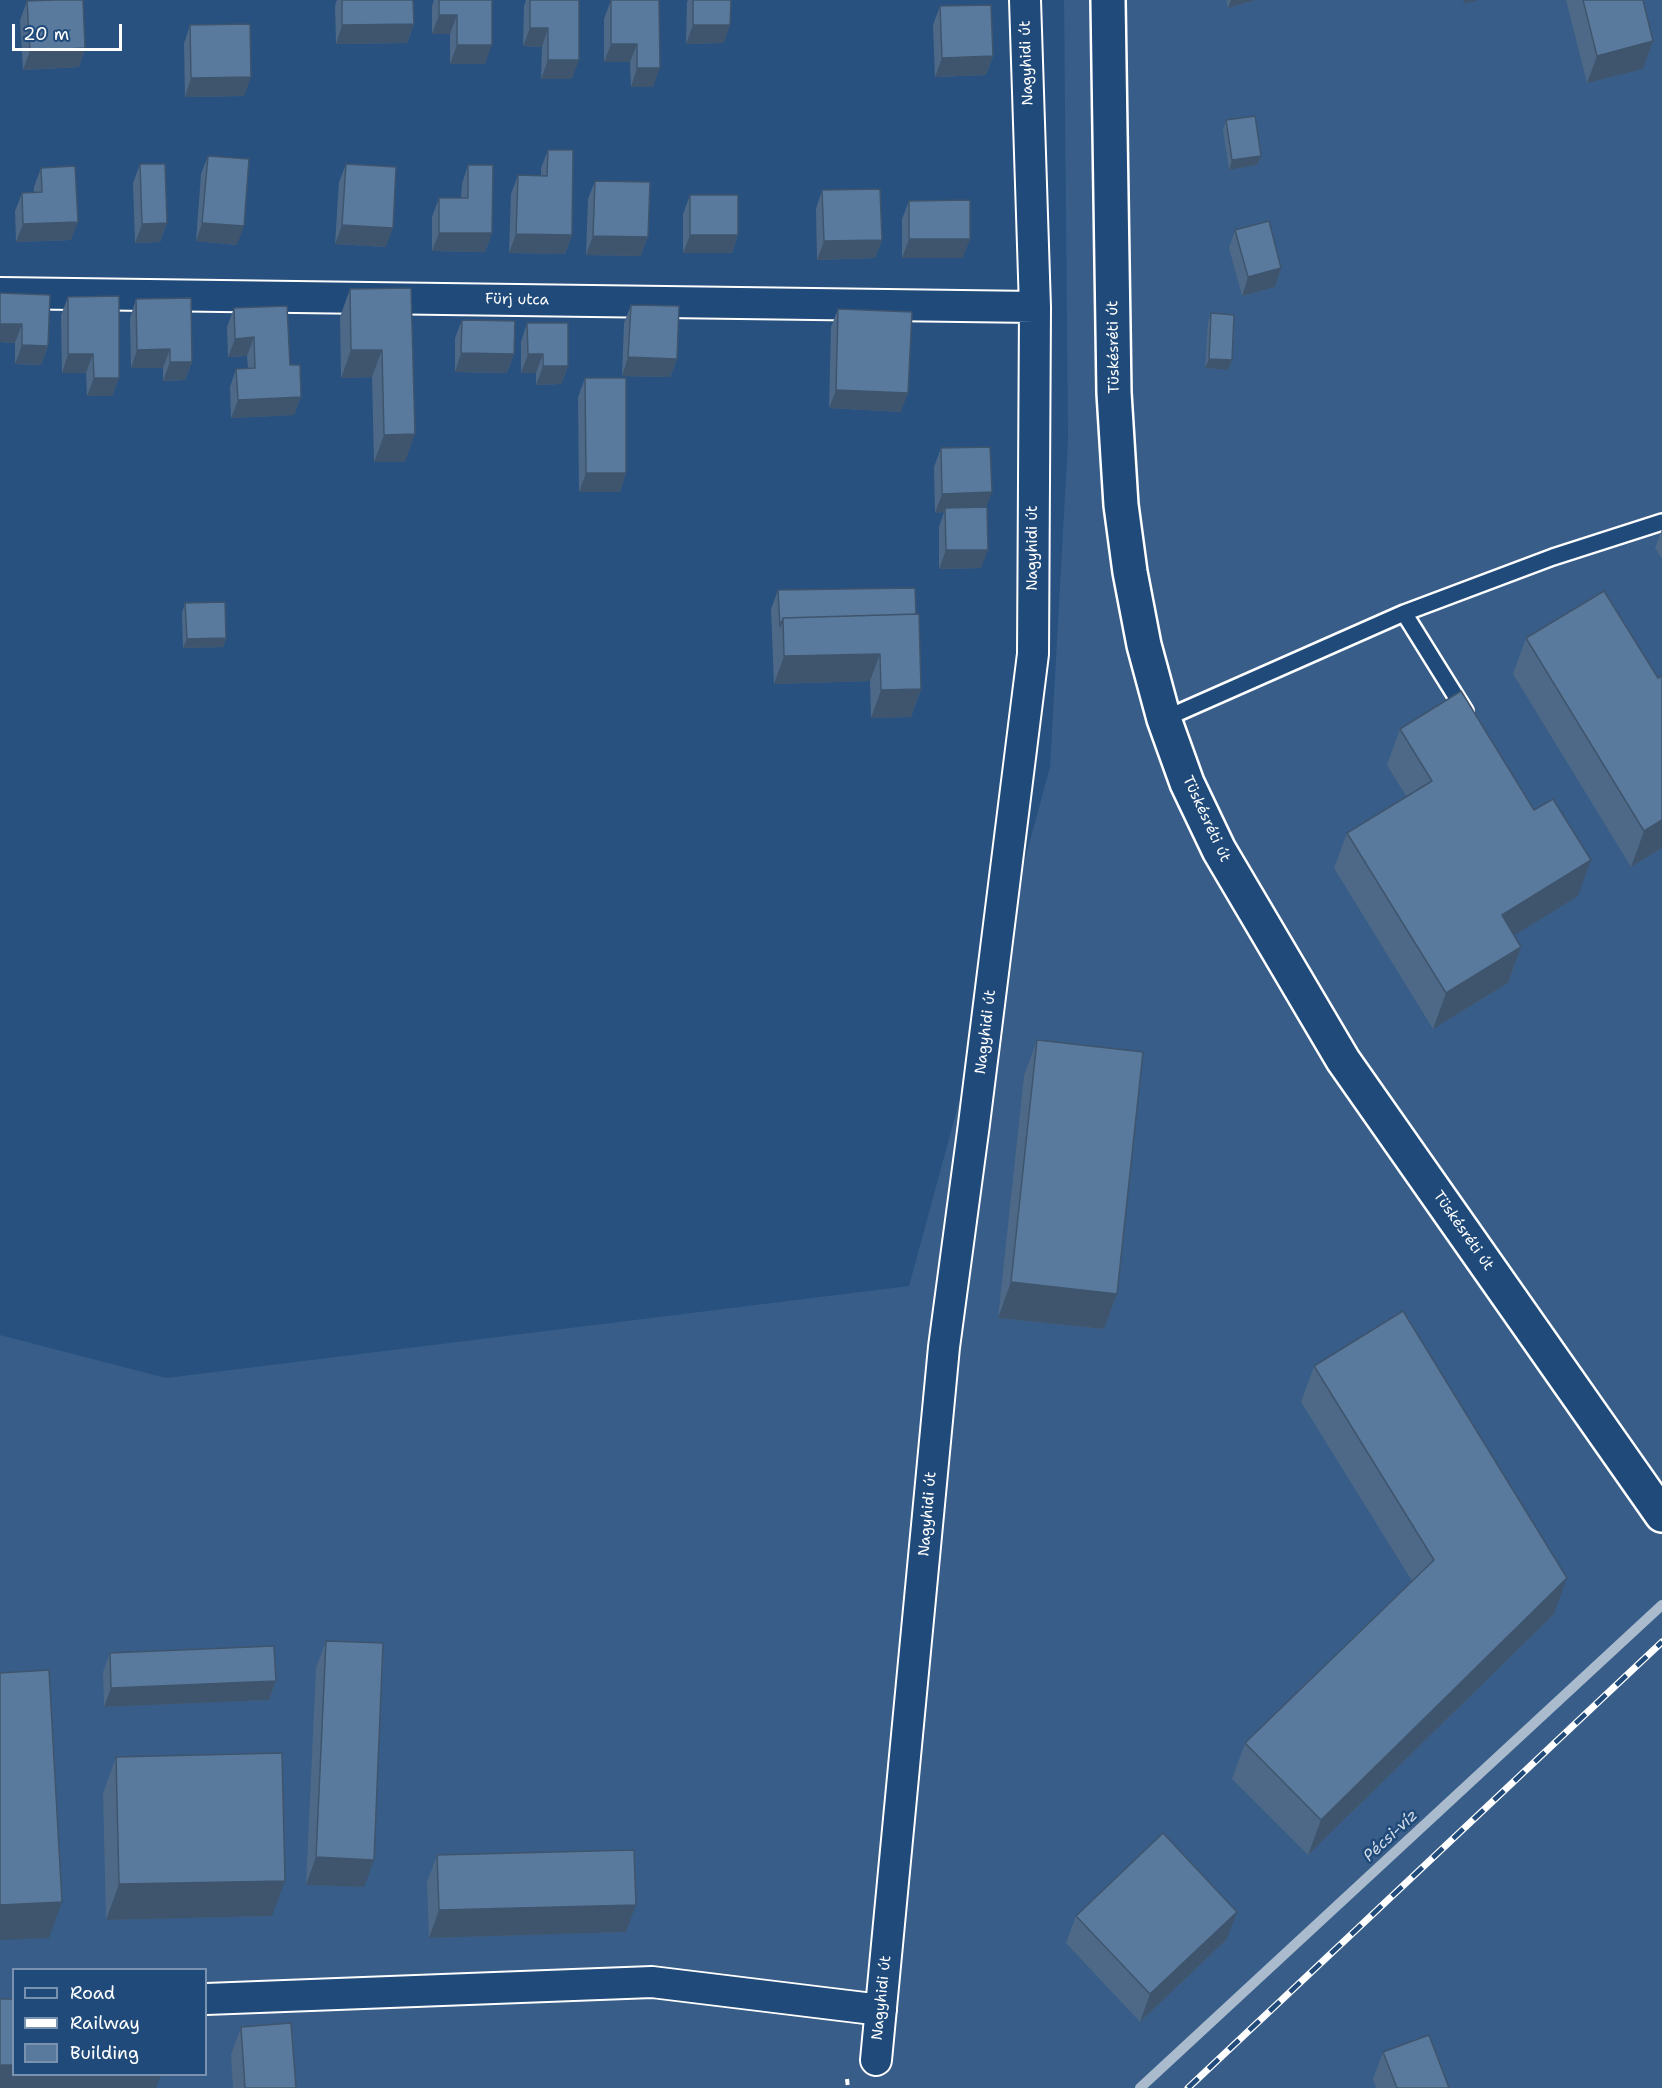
<!DOCTYPE html>
<html>
<head>
<meta charset="utf-8">
<style>
	body { margin:0 }
	#map { position:relative; width:1662px; height:2088px; overflow:hidden; background:#28517f; font-family:"Shantell Sans",sans-serif }
	canvas { display:block }
	.legend { position:absolute; left:12px; top:1968px; width:195px; height:108px; box-sizing:border-box; background:#1f4a7a; border:2px solid #7992af; margin:0; padding:8px 10px; list-style:none; font-size:18px; color:#fff }
	.legend li { display:flex; align-items:center; gap:12px; height:30px }
	.legend b { width:30px; border:2px solid #7992af }
	.scale { position:absolute; left:12px; top:24px; width:110px; height:27px; box-sizing:border-box; border:3px solid #fff; border-top:0; padding-left:8px; font-size:18px; line-height:21px; white-space:nowrap; color:#fff; -webkit-text-stroke:4px #1f4a7a; paint-order:stroke }
</style>
</head>
<body>
<div id="map">
<canvas width="1662" height="2088"></canvas>
<ul class="legend">
<li><b style="height:8px;background:#1f4a7a"></b>Road</li>
<li><b style="height:8px;background:#fff"></b>Railway</li>
<li><b style="height:16px;background:#5a7a9d"></b>Building</li>
</ul>
<div class="scale">20 m</div>
</div>
<script>
const ctx = document.querySelector('canvas').getContext('2d');
ctx.lineJoin = 'round';
function fill(path, color) {
  ctx.fillStyle = color;
  ctx.fill(path, 'evenodd');
}
function shape(rows) {
  const path = new Path2D();
  for (const r of rows) {
    path.moveTo(r[0], r[1]);
    for (let i = 2; i < r.length; i += 2) path.lineTo(r[i], r[i + 1]);
  }
  return path;
}
function trace(path, color, width, dash) {
  ctx.strokeStyle = color;
  ctx.lineWidth = width;
  ctx.lineCap = dash ? 'butt' : 'round';
  ctx.setLineDash(dash || []);
  ctx.stroke(path);
}
function drawText(font, color, halo, rows, align = 'center') {
  ctx.font = font + ' "Shantell Sans",sans-serif';
  ctx.lineWidth = 5;
  ctx.setLineDash([]);
  ctx.textBaseline = 'middle';
  ctx.strokeStyle = halo;
  ctx.fillStyle = color;
  for (const [text, x, y, turn = 0] of rows) {
    ctx.save();
    ctx.translate(x, y);
    ctx.rotate((+turn || 0) * Math.PI / 180);
    ctx.textAlign = isNaN(turn) ? turn : align;
    if (halo) ctx.strokeText(text, 0, 0);
    ctx.fillText(text, 0, 0);
    ctx.restore();
  }
}
const built = shape([
	[1064,0,1662,0,1662,2088,0,2088,0,1335,166,1378,909,1286,1050,767,1068,440],
	[14,1970,206,1970,206,2074,14,2074]
]);
const stream = shape([
	[1140,2088,1662,1605]
]);
const path = shape([
	[847,2079,848,2088]
]);
const service = shape([
	[1404,613,1553,557,1662,522],
	[1164,719,1404,613,1465,711]
]);
const minor = shape([
	[0,293,1035,307],
	[206,1999,652,1982,881,2010],
	[876,2060,944,1347,974,1124,1033,654,1035,307,1025,0]
]);
const tertiary = shape([
	[1108,0,1114,393,1121,505,1130,572,1144,645,1164,719,1187,783,1219,850,1343,1060,1662,1515]
]);
const rail = shape([
	[1188,2088,1662,1642]
]);
const wall = shape([
	[337,0,413,0,414,24,407,43,336,44,335,6],
	[434,0,492,0,485,64,450,64,450,34,432,34,432,6],
	[526,0,579,0,572,79,541,79,542,47,523,46,524,6],
	[611,0,659,0,653,87,631,87,630,62,604,62,604,19],
	[688,0,731,0,724,43,686,44,687,2],
	[1226,0,1256,0,1228,8],
	[1566,0,1643,0,1653,41,1643,69,1587,83],
	[27,1,85,48,79,67,23,70,20,20],
	[940,6,993,56,986,75,935,77,933,25],
	[190,25,244,96,185,97,184,44],
	[1226,120,1261,156,1257,165,1229,170,1223,130],
	[548,150,572,235,565,254,509,253,511,194,518,175,541,176,541,168],
	[208,156,237,245,196,241,201,174],
	[140,164,167,223,160,242,135,243,133,183],
	[346,164,386,247,335,244,339,182],
	[468,165,492,233,485,252,432,251,432,217,439,198,461,198,462,184],
	[41,168,71,240,16,242,15,211,22,193,34,192,34,187],
	[595,181,641,256,586,255,588,199],
	[822,190,882,240,875,258,817,260,816,209],
	[690,195,738,235,732,253,683,253,683,214],
	[909,201,963,258,902,258,902,219],
	[1235,230,1281,268,1275,287,1242,296,1229,248],
	[411,288,405,462,374,462,372,377,341,378,340,317,350,289],
	[0,293,48,346,41,365,15,364,15,343,0,342],
	[68,297,119,378,112,396,87,396,86,373,62,373,61,315],
	[136,299,192,362,185,380,163,381,163,368,131,368,130,318],
	[631,305,677,359,670,377,622,376,624,323],
	[234,308,290,365,301,397,294,415,231,418,230,387,236,369,248,368,247,356,228,357,227,327],
	[838,309,901,412,829,408,831,327],
	[1211,313,1232,360,1228,370,1205,368,1208,323],
	[462,320,514,354,507,373,455,372,455,338],
	[527,323,568,366,561,384,536,385,536,373,521,373,521,342],
	[585,378,626,473,620,492,579,492,578,397],
	[941,448,986,507,981,568,939,569,939,527,944,512,935,513,934,467],
	[1662,529,1662,559,1655,548],
	[778,590,916,614,921,689,911,717,871,718,870,681,774,684,771,609],
	[185,603,226,638,223,647,183,648,182,613],
	[1526,638,1658,678,1662,676,1662,848,1631,867,1513,674],
	[1400,729,1578,896,1514,935,1521,947,1508,983,1433,1029,1334,868,1347,833,1406,796,1387,765],
	[1037,1040,1117,1294,1104,1329,998,1318,1024,1076],
	[1314,1366,1554,1614,1308,1855,1232,1779,1245,1743,1412,1581,1301,1402],
	[326,1641,364,1887,306,1885,316,1668],
	[110,1653,276,1681,269,1700,104,1707,103,1672],
	[116,1757,272,1916,106,1920,103,1793],
	[437,1855,626,1932,429,1938,427,1882],
	[1076,1916,1227,1939,1140,2022,1066,1943],
	[241,2027,296,2088,233,2088,231,2055],
	[1383,2052,1449,2088,1376,2088,1373,2079]
]);
const shadedWall = shape([
	[1231,0,1256,0,1228,8],
	[1464,0,1479,0,1463,4],
	[439,15,457,15,450,34,432,34],
	[414,24,407,43,336,44,342,25],
	[693,25,730,25,724,43,686,44],
	[530,28,548,28,542,47,523,46],
	[1653,41,1643,69,1587,83,1597,56],
	[611,44,637,44,630,62,604,62],
	[457,45,492,45,485,64,450,64],
	[85,48,79,67,23,70,30,51],
	[993,56,986,75,935,77,942,58],
	[548,60,579,60,572,79,541,79],
	[637,68,660,68,653,87,631,87],
	[251,77,244,96,185,97,191,78],
	[1261,156,1257,165,1229,170,1232,160],
	[78,222,71,240,16,242,23,224],
	[167,223,160,242,135,243,142,224],
	[202,223,244,226,237,245,196,241],
	[342,225,393,228,386,247,335,244],
	[439,233,492,233,485,252,432,251],
	[516,234,572,235,565,254,509,253],
	[690,235,738,235,732,253,683,253],
	[593,236,648,237,641,256,586,255],
	[909,239,970,239,963,258,902,258],
	[882,240,875,258,817,260,824,241],
	[1281,268,1275,287,1242,296,1248,277],
	[0,324,22,324,15,343,0,342],
	[254,337,247,356,228,357,235,339],
	[22,345,48,346,41,365,15,364],
	[170,349,163,368,131,368,137,350],
	[351,350,382,350,372,377,341,378],
	[461,353,514,354,507,373,455,372],
	[68,354,93,354,86,373,62,373],
	[528,354,543,354,536,373,521,373],
	[628,357,677,359,670,377,622,376],
	[1209,359,1232,360,1228,370,1205,368],
	[170,362,192,362,185,380,163,381],
	[543,366,568,366,561,384,536,385],
	[94,378,119,378,112,396,87,396],
	[836,390,908,393,901,412,829,408],
	[301,397,294,415,231,418,238,400],
	[415,434,405,462,374,462,384,435],
	[586,473,626,473,620,492,579,492],
	[992,492,985,511,945,508,944,512,935,513,942,494],
	[946,550,988,550,981,568,939,569],
	[226,638,223,647,183,648,187,639],
	[880,654,870,681,774,684,784,656],
	[921,689,911,717,871,718,881,690],
	[1662,820,1662,848,1631,867,1644,831],
	[1591,860,1578,896,1489,951,1502,915],
	[1521,947,1508,983,1433,1029,1446,993],
	[1011,1282,1117,1294,1104,1329,998,1318],
	[1567,1578,1554,1614,1308,1855,1321,1820],
	[276,1681,269,1700,104,1707,111,1688],
	[316,1857,374,1860,364,1887,306,1885],
	[285,1881,272,1916,106,1920,119,1884],
	[62,1902,49,1938,0,1940,0,1905],
	[636,1905,626,1932,429,1938,439,1910],
	[1237,1912,1227,1939,1140,2022,1150,1994],
	[0,2065,14,2065,14,2074,161,2074,156,2088,0,2088]
]);
const building = shape([
	[54,0,83,0,85,48,30,51,27,1,54,0],
	[342,0,413,0,414,24,342,25,342,0],
	[439,0,492,0,492,45,457,45,457,15,439,15,439,0],
	[530,0,579,0,579,60,548,60,548,28,530,28,530,0],
	[611,0,659,0,660,68,637,68,637,44,611,44,611,0],
	[693,0,731,0,730,25,693,25,693,0],
	[1583,0,1643,0,1653,41,1597,56,1583,0],
	[991,5,993,56,942,58,940,6,991,5],
	[250,24,251,77,191,78,190,25,250,24],
	[1255,116,1261,156,1232,160,1226,120,1255,116],
	[548,150,573,150,572,235,516,234,518,175,547,176,548,150],
	[208,156,249,159,244,226,202,223,208,156],
	[140,164,165,164,167,223,142,224,140,164],
	[346,164,396,167,393,228,342,225,346,164],
	[468,165,493,165,492,233,439,233,439,198,468,198,468,165],
	[75,166,78,222,23,224,22,193,42,192,41,168,75,166],
	[595,181,650,182,648,237,593,236,595,181],
	[880,189,882,240,824,241,822,190,880,189],
	[690,195,738,195,738,235,690,235,690,195],
	[970,200,970,239,909,239,909,201,970,200],
	[1269,221,1281,268,1248,277,1235,230,1269,221],
	[411,288,415,434,384,435,382,350,351,350,350,289,411,288],
	[0,293,50,295,48,346,22,345,22,324,0,324,0,293],
	[119,296,119,378,94,378,93,354,68,354,68,297,119,296],
	[191,298,192,362,170,362,170,349,137,350,136,299,191,298],
	[631,305,679,306,677,359,628,357,631,305],
	[287,306,290,365,300,365,301,397,238,400,236,369,255,368,254,337,235,339,234,308,287,306],
	[838,309,912,312,908,393,836,390,838,309],
	[1211,313,1234,315,1232,360,1209,359,1211,313],
	[462,320,515,321,514,354,461,353,462,320],
	[527,323,568,323,568,366,543,366,543,354,528,354,527,323],
	[585,378,626,378,626,473,586,473,585,378],
	[990,447,992,492,942,494,941,448,990,447],
	[987,507,988,550,946,550,945,508,987,507],
	[915,588,916,614,783,618,780,627,778,590,915,588],
	[1604,591,1658,678,1662,676,1662,820,1644,831,1526,638,1604,591],
	[225,602,226,638,187,639,185,603,225,602],
	[919,614,921,689,881,690,880,654,784,656,783,618,919,614],
	[1461,691,1534,810,1553,799,1591,860,1502,915,1521,947,1446,993,1347,833,1432,781,1400,729,1461,691],
	[1037,1040,1143,1052,1117,1294,1011,1282,1037,1040],
	[1403,1311,1567,1578,1321,1820,1245,1743,1434,1560,1314,1366,1403,1311],
	[326,1641,383,1643,374,1860,316,1857,326,1641],
	[274,1646,276,1681,111,1688,110,1653,274,1646],
	[49,1670,62,1902,0,1905,0,1673,49,1670],
	[282,1753,285,1881,119,1884,116,1757,282,1753],
	[1163,1833,1237,1912,1150,1994,1076,1916,1163,1833],
	[634,1850,636,1905,439,1910,437,1855,634,1850],
	[0,1999,14,1999,14,2065,0,2065,0,1999],
	[291,2023,296,2088,245,2088,241,2027,291,2023],
	[1429,2035,1449,2088,1397,2088,1383,2052,1429,2035]
]);
const streetNames = [
	["Nagyhidi út",1027,63,-92],
	["Fürj utca",517,300,1],
	["Tüskésréti út",1114,347,-91],
	["Nagyhidi út",1033,548,-90],
	["Tüskésréti út",1206,819,65],
	["Nagyhidi út",986,1032,-83],
	["Tüskésréti út",1463,1231,55],
	["Nagyhidi út",928,1514,-85],
	["Nagyhidi út",882,1998,-84]
];
const waterNames = [
	["Pécsi-víz",1391,1836,-43]
];
fill(built, '#375d88');
trace(stream, '#aabbcd', 10);
trace(service, '#fff', 20);
trace(minor, '#fff', 34);
trace(tertiary, '#fff', 38);
trace(path, '#fff', 4, [6, 4.5]);
trace(service, '#1f4a7a', 15);
trace(minor, '#1f4a7a', 30);
trace(tertiary, '#1f4a7a', 33);
trace(rail, '#fff', 7);
trace(rail, '#1f4a7a', 4.5, [14]);
fill(wall, '#4d6987');
fill(shadedWall, '#3f556e');
fill(building, '#5a7a9d');
trace(building, '#3f556e', 1.5);
drawText('15px', '#fff', '#1f4a7a', streetNames);
drawText('italic 16px', '#d4dde6', '#1f4a7a', waterNames);
</script>
</body>
</html>
